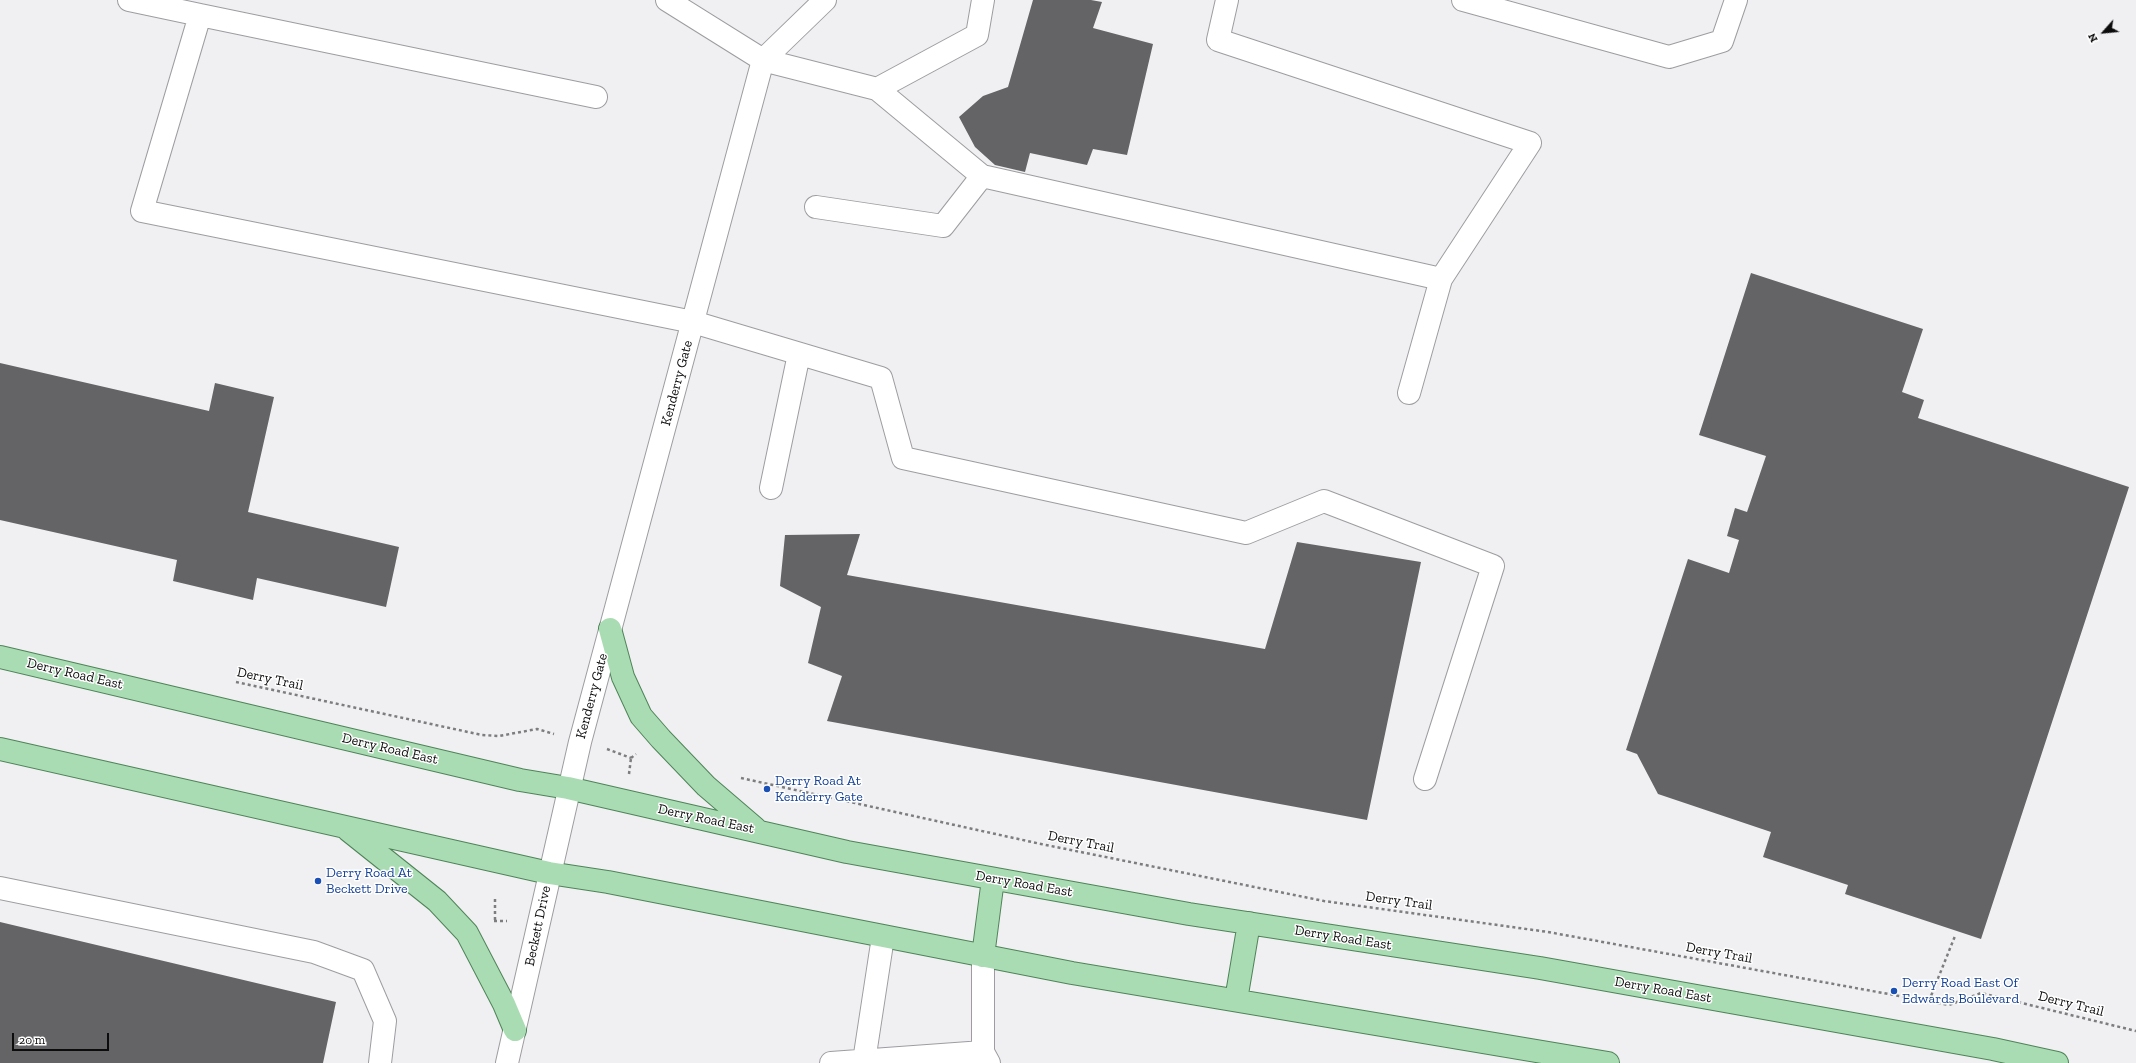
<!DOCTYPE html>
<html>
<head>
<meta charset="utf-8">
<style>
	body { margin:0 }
	#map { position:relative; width:2136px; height:1063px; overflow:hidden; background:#f0eff2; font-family:"Zilla Slab",serif }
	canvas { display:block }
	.north { position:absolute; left:2084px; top:12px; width:40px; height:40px; -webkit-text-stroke:3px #fff; paint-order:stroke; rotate:243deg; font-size:11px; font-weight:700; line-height:16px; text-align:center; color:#0c0c0d }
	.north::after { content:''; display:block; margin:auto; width:14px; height:18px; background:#0c0c0d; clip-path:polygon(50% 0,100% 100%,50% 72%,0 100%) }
	.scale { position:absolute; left:12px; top:1033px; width:97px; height:18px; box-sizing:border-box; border:2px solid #0c0c0d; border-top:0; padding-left:5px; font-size:12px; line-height:14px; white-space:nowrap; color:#0c0c0d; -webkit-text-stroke:3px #fff; paint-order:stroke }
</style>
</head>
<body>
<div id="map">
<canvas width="2136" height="1063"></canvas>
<div class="north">N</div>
<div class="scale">20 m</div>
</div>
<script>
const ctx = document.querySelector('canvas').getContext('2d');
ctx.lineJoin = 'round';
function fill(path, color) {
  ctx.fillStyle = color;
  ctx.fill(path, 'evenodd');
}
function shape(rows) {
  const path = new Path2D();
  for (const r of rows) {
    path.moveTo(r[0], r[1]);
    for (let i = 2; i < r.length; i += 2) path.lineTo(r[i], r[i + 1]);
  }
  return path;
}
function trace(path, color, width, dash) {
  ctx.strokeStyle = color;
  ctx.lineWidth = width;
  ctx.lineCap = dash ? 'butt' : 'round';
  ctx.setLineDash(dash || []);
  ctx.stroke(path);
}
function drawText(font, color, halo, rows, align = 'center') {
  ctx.font = font + ' "Zilla Slab",serif';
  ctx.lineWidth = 3;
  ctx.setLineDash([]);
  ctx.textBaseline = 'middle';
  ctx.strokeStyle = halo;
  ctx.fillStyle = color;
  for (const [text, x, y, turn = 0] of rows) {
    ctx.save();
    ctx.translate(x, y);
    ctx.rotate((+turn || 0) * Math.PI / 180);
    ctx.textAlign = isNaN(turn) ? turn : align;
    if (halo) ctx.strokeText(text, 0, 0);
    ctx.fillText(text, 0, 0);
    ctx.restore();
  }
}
const building = shape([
	[1033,0,1091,0,1102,2,1093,28,1153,44,1127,155,1093,149,1087,165,1030,153,1025,172,995,165,975,147,959,117,983,96,1008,87],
	[1751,273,1923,329,1902,392,1924,400,1918,418,2129,487,1981,939,1845,894,1848,885,1763,857,1771,832,1658,794,1637,754,1626,750,1688,559,1729,573,1739,540,1727,536,1735,508,1747,512,1766,456,1699,435],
	[0,363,209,411,215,383,274,397,248,512,399,547,386,607,257,578,253,600,173,581,177,560,0,520],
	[860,534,847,575,1265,649,1297,542,1421,562,1367,820,827,721,842,676,808,663,821,607,780,586,785,535],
	[0,922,336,1002,323,1063,0,1063]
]);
const path = shape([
	[236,682,482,735,499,736,537,729,554,734],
	[607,749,631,758],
	[631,758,636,754],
	[629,774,631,758],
	[741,778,1041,844,1324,901,1548,932,1949,1005,1981,993,2136,1031],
	[495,920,495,898],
	[494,921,507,921],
	[1929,1001,1955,936]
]);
const minor = shape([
	[129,0,200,15,142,211,693,322,881,378,903,458,1246,533,1324,501,1493,566,1425,779],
	[667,0,763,60,877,89,982,176,1441,279,1530,143,1218,40,1227,0],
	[1463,0,1669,57,1722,41,1736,0],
	[200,15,596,97],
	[877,89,977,35,983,0],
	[816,207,943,226,982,176],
	[1409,393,1441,279],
	[771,488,799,354],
	[0,888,314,952,363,970,385,1021,380,1063],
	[983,956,983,1052,989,1063],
	[864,1061,883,937],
	[507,1063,580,742,763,60,825,0],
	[831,1063,983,1052]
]);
const major = shape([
	[610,629,623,677,641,716,661,739,706,786,755,828],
	[0,657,520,780,568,788,847,852,1189,914,1540,968,1993,1049,2057,1063],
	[0,749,549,873,608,882,1072,973,1608,1063],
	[348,830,437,901,467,933,504,1004,515,1030],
	[983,956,993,879],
	[1236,1000,1249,923]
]);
const markers = [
	[767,789,4,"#1a4fb4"],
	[318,881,4,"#1a4fb4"],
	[1894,991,4,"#1a4fb4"]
];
const streetNames = [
	["Kenderry Gate",677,383,-75],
	["Derry Road East",75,674,13],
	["Derry Trail",270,679,12],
	["Kenderry Gate",592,696,-75],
	["Derry Road East",390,749,13],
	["Derry Road East",706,819,12],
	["Derry Trail",1081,842,11],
	["Derry Road East",1024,884,10],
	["Derry Trail",1399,901,8],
	["Beckett Drive",538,926,-78],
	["Derry Road East",1343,938,9],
	["Derry Trail",1719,953,10],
	["Derry Road East",1663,990,10],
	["Derry Trail",2071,1004,14]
];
const transitNames = [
	["Derry Road At",775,781],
	["Kenderry Gate",775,797],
	["Derry Road At",326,873],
	["Beckett Drive",326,889],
	["Derry Road East Of",1902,983],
	["Edwards Boulevard",1902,999]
];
fill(building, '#646366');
trace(minor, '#9e9ca0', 24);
trace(major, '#4e8458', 24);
trace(path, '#7d7d7f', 2.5, [3, 3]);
trace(minor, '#fff', 22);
trace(major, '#aadcb3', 22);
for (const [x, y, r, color] of markers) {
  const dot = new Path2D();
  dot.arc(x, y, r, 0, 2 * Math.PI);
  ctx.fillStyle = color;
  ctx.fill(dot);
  trace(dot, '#fff', 1.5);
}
drawText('14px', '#0c0c0d', '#fff', streetNames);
drawText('14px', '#164399', '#fff', transitNames, 'left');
</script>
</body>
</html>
